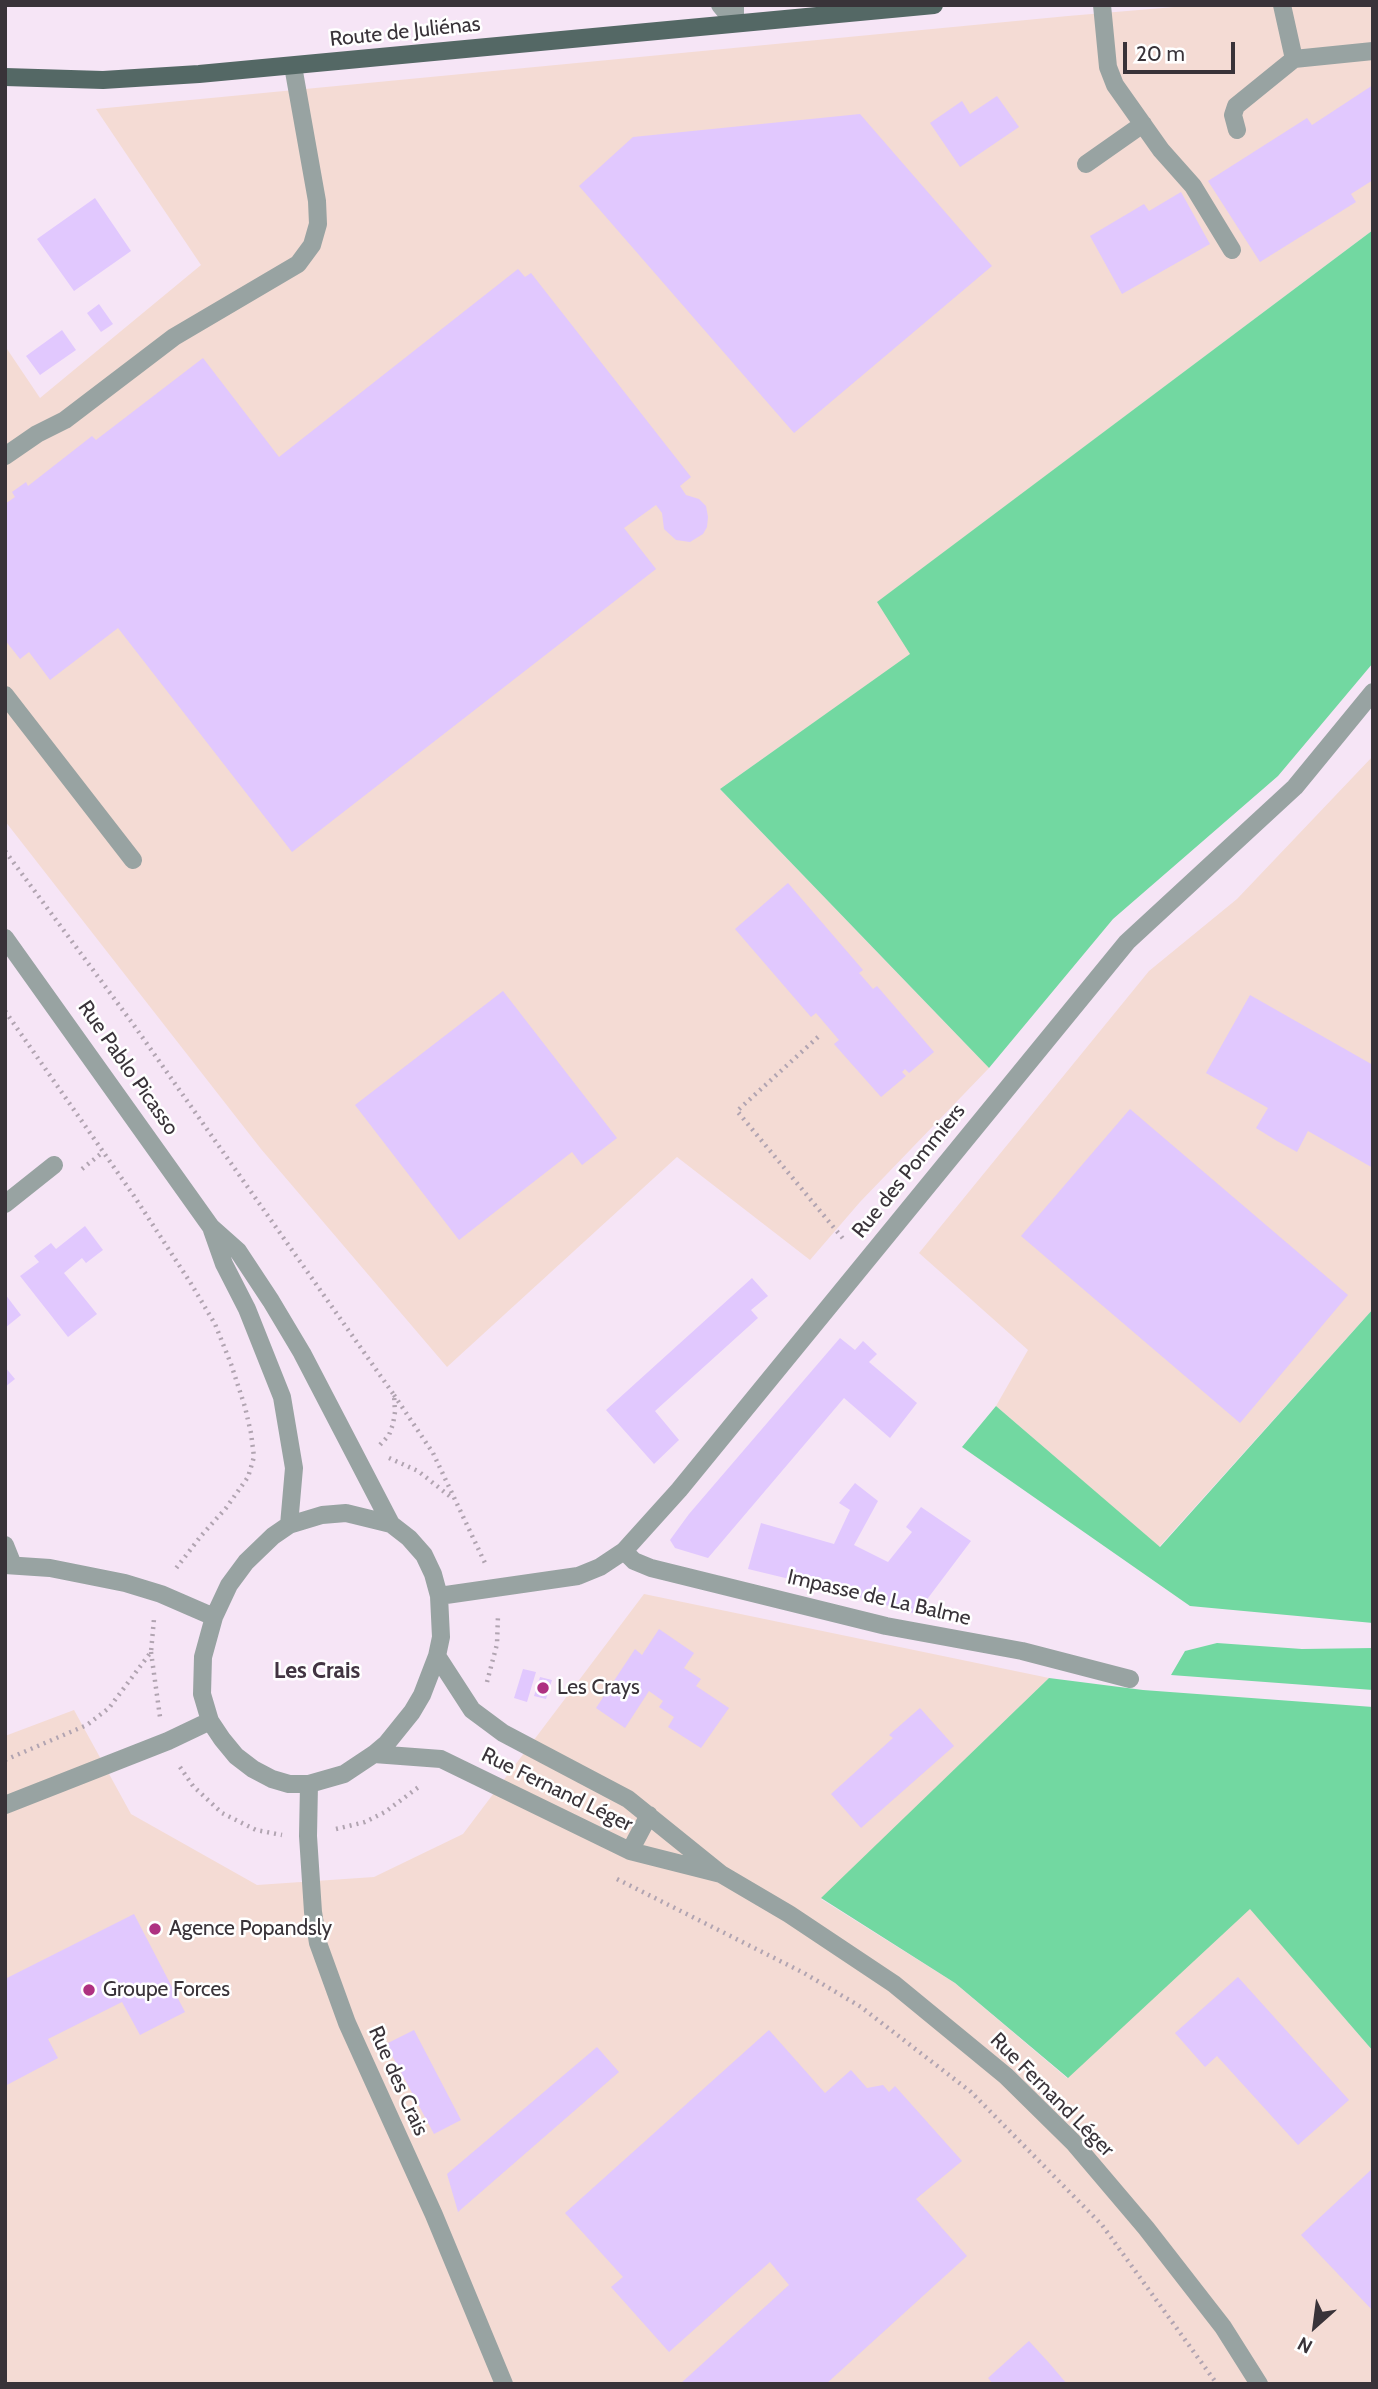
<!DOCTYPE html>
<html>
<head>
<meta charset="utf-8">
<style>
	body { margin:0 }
	#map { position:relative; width:1378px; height:2389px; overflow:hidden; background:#f6e5f6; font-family:Cabin,sans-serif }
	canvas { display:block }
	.frame { position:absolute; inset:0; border:7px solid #393339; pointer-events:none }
	.north { position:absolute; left:1280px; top:2291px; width:70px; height:70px; -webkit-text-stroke:5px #fff; paint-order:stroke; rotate:208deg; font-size:19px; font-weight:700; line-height:28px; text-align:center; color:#393339 }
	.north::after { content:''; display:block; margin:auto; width:24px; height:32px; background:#393339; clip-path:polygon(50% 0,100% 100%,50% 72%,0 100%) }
	.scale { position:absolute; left:1123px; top:42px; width:112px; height:32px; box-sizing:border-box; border:4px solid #393339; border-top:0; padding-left:9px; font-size:21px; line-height:24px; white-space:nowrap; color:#393339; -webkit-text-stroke:5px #fff; paint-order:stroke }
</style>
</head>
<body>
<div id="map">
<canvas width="1378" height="2389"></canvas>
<div class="frame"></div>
<div class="north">N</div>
<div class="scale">20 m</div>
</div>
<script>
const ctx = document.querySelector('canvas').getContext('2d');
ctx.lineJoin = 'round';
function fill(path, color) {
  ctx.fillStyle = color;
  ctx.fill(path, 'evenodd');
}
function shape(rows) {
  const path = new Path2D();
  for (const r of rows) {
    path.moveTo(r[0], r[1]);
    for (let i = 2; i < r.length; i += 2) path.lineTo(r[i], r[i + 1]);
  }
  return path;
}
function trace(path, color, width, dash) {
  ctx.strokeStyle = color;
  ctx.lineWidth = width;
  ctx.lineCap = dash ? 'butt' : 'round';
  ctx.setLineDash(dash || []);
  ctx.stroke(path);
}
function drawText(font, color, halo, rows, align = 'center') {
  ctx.font = font + ' Cabin,sans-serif';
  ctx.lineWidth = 5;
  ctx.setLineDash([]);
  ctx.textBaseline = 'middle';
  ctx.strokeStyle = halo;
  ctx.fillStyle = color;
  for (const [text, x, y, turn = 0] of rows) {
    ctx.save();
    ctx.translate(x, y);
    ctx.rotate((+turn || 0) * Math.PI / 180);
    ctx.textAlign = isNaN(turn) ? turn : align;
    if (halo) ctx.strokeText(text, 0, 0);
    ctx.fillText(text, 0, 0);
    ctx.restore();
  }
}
const industrial = shape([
	[1198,5,1373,5,1373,230,878,602,911,654,720,789,989,1068,860,1202,810,1260,677,1157,447,1367,261,1149,5,821,5,346,40,398,201,265,96,109,1068,16],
	[1373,756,1373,1309,1159,1547,996,1406,1028,1350,919,1253,1149,971,1237,899],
	[644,1594,1049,1678,821,1899,955,1983,1067,2078,1250,1908,1373,2051,1373,2384,5,2384,5,1736,74,1710,131,1814,257,1885,374,1877,463,1834]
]);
const green = shape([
	[1373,230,1373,663,1278,776,1113,919,989,1068,720,789,910,654,877,602],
	[1373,1309,1373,1623,1190,1606,962,1447,996,1406,1160,1547],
	[1217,1643,1302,1649,1373,1648,1373,1690,1171,1675,1185,1651],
	[1049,1678,1143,1690,1373,1707,1373,2051,1250,1909,1068,2078,955,1983,821,1898]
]);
const building = shape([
	[1373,85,1373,180,1351,194,1356,202,1260,262,1208,181,1307,118,1312,125],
	[997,96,1019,127,960,167,930,123,962,101,970,114],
	[860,114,992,266,794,433,579,186,633,137],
	[1181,192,1210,244,1122,294,1090,236,1144,204,1149,211],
	[95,198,131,251,74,291,37,239],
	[518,269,525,277,531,273,691,477,680,486,686,495,699,499,706,506,708,517,707,527,703,534,690,542,676,540,664,529,662,513,656,505,624,528,656,569,292,852,118,628,50,680,29,652,20,659,5,640,5,504,15,497,12,492,26,482,28,486,92,436,96,440,203,358,279,457],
	[99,304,113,324,101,332,87,313],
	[62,330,76,350,40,375,26,356],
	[788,883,863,970,859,973,873,989,877,986,934,1052,909,1073,905,1069,902,1072,906,1076,881,1097,834,1044,839,1040,816,1013,811,1017,735,929],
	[503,991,617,1138,582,1165,572,1152,459,1240,355,1105],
	[1250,995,1373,1065,1373,1168,1308,1131,1297,1152,1277,1141,1256,1128,1268,1108,1206,1073],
	[1130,1109,1348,1295,1240,1423,1021,1236],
	[85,1226,103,1250,86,1263,82,1258,64,1273,97,1314,68,1337,20,1276,39,1262,34,1256,51,1243,56,1249],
	[752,1278,768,1296,751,1310,758,1318,655,1411,679,1440,654,1464,606,1410],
	[5,1294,21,1315,5,1328],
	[840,1338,855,1350,863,1341,877,1354,869,1362,917,1403,890,1438,844,1398,708,1558,675,1548,670,1540,689,1514],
	[5,1367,15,1379,5,1387],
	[855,1483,878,1501,854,1545,888,1562,912,1532,906,1527,921,1507,971,1541,916,1614,835,1590,748,1569,761,1523,834,1544,850,1510,839,1503],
	[659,1629,694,1653,684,1668,701,1679,696,1686,729,1708,701,1748,668,1727,674,1717,659,1707,663,1701,649,1691,625,1728,596,1708,635,1649,642,1655],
	[523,1669,536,1672,527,1702,514,1698],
	[540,1677,552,1680,546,1699,534,1696],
	[920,1708,954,1746,861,1828,831,1794,893,1738,889,1735],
	[134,1914,185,2012,140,2035,122,2002,48,2039,58,2058,5,2086,5,1979],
	[1238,1977,1349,2100,1298,2145,1217,2056,1205,2067,1175,2033],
	[414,2030,461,2120,434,2134,386,2044],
	[769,2030,825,2093,851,2070,867,2088,883,2085,889,2092,895,2086,962,2161,916,2199,967,2256,826,2384,680,2384,789,2285,770,2262,669,2352,611,2287,623,2277,565,2213],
	[597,2047,619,2072,458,2212,447,2174],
	[1373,2168,1373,2311,1301,2235],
	[1029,2341,1050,2364,1067,2384,993,2384,988,2378]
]);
const path = shape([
	[5,851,133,1024,394,1395,395,1412,393,1424,389,1435,379,1446],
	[5,1011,134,1196,190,1282,215,1324,231,1364,245,1407,251,1433,254,1457,248,1477,226,1508,201,1536,174,1571],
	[818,1037,737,1111,845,1241],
	[82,1169,103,1152],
	[394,1395,433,1453,485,1563],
	[389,1458,418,1471,452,1498],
	[151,1652,160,1717],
	[487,1682,497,1644,498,1615],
	[5,1760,87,1725,109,1708,151,1652,154,1619],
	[180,1767,193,1786,222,1813,256,1830,282,1835],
	[336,1829,365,1822,385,1812,420,1786],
	[617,1879,804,1973,861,2007,971,2092,1102,2225,1217,2384]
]);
const minor = shape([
	[720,5,735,23,735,5],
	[1102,5,1108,67,1115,85,1161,150,1193,186,1232,250],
	[1294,59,1373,51],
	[1237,130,1233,115,1236,106,1294,59,1282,5],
	[1086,164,1143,124],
	[5,456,37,434,65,420,174,337,298,264,312,245,318,224,317,201,293,66],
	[5,695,133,860],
	[5,938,211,1227,238,1251,271,1301,302,1353,391,1524],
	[5,1204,54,1165],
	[212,1230,224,1264,247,1309,282,1397,294,1468,289,1525],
	[346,1513,391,1524,409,1538,424,1555,433,1574,439,1596,441,1637,437,1656,422,1695,412,1712,387,1743,374,1754,344,1774,309,1784,289,1784,272,1779,253,1769,236,1756,222,1739,210,1721,202,1694,203,1657,214,1617,229,1585,246,1562,273,1536,289,1525,322,1515,346,1513],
	[5,1545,13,1565],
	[624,1551,634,1561,651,1568,886,1626,1022,1651,1130,1679],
	[5,1565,50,1568,125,1583,161,1594,214,1617],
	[439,1596,578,1576,600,1567,624,1551,679,1490,1127,942,1295,787,1373,692],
	[374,1754,441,1759,630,1851,721,1874,628,1799,503,1733,472,1710,437,1656],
	[309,1784,308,1836,313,1912,318,1943,347,2023,434,2215,504,2384],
	[5,1805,168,1741,210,1721],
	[630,1851,649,1815],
	[721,1874,789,1914,894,1984,1006,2076,1073,2142,1146,2228,1223,2327,1259,2384]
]);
const major = shape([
	[5,77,103,80,199,74,934,5]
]);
const markers = [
	[543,1688,7,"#ae3181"],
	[155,1929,7,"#ae3181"],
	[89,1990,7,"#ae3181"]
];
const streetNames = [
	["Route de Juliénas",405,32,-6],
	["Rue Pablo Picasso",128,1068,55],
	["Rue des Pommiers",909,1171,-51],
	["Impasse de La Balme",879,1598,13],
	["Rue Fernand Léger",557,1790,26],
	["Rue des Crais",398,2081,66],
	["Rue Fernand Léger",1052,2095,45]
];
const poiNames = [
	["Les Crays",557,1688],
	["Agence Popandsly",169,1929],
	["Groupe Forces",103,1990]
];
const neighbourhoodNames = [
	["Les Crais",317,1671]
];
fill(industrial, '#f4dbd4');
fill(green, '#72d8a1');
fill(building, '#e1c8fe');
trace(path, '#b1a4b1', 4.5, [2, 5]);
trace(minor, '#98a3a2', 18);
trace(major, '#546865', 18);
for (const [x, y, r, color] of markers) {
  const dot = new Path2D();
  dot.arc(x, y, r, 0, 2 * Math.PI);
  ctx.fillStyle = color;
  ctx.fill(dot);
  trace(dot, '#fff', 2.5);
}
drawText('21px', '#393339', '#fff', streetNames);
drawText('21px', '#393339', '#fff', poiNames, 'left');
drawText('bold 23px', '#423542', '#fff', neighbourhoodNames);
</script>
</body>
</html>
